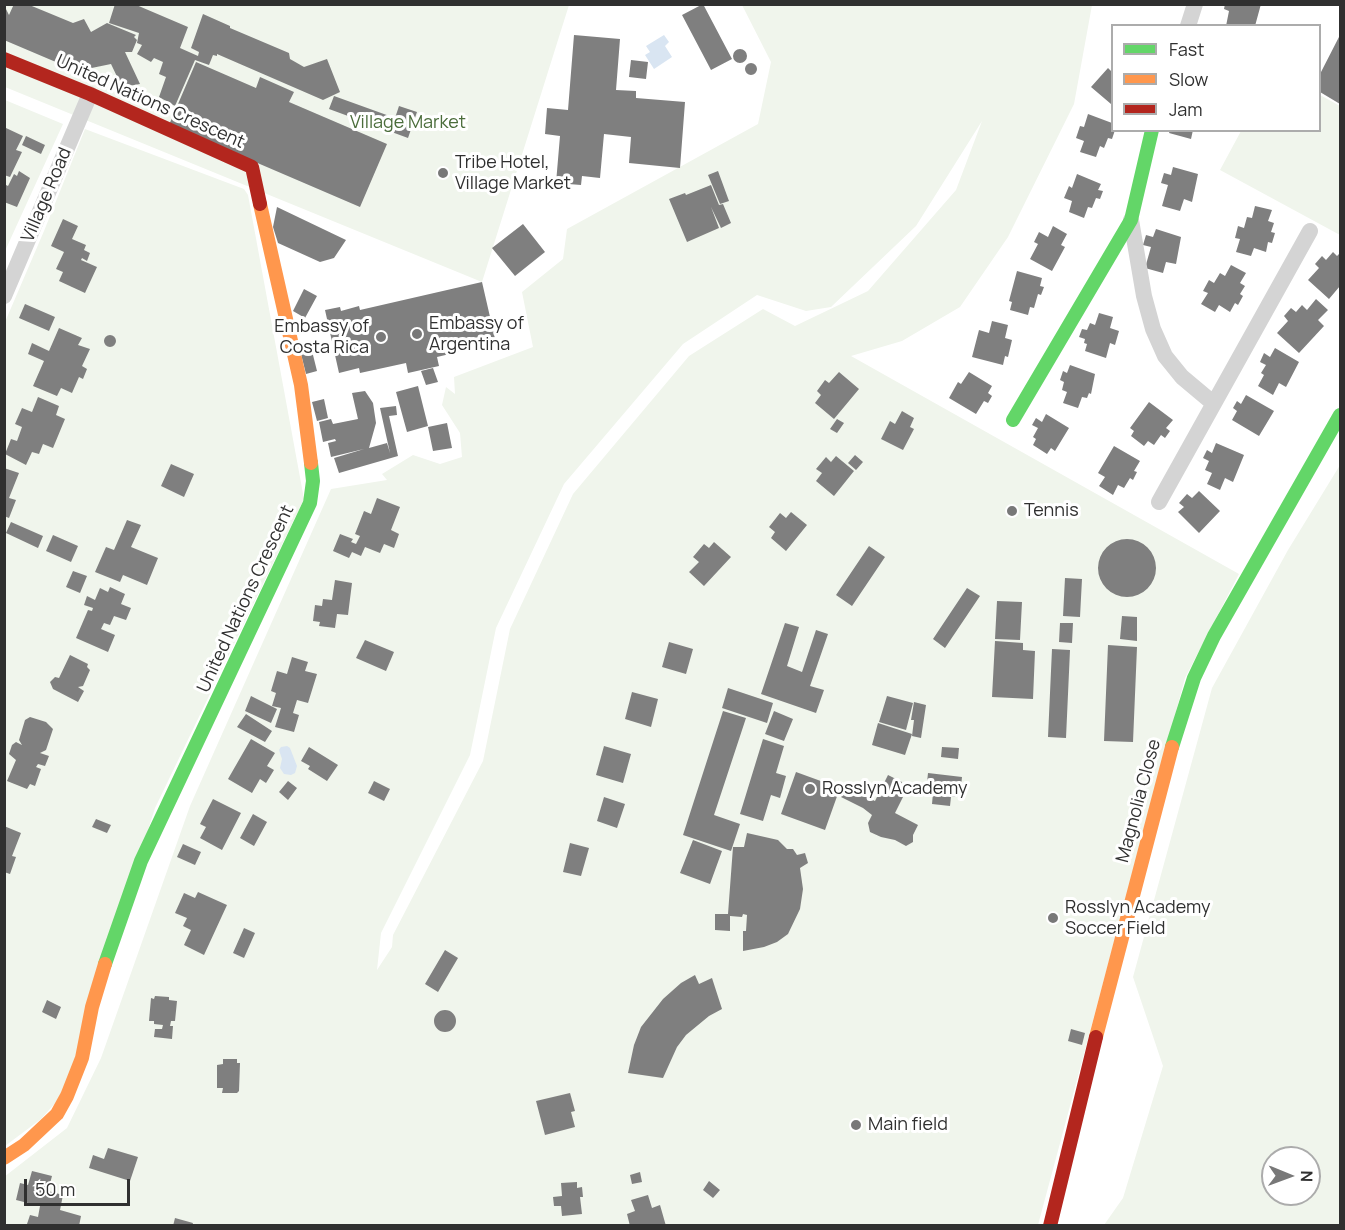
<!DOCTYPE html>
<html>
<head>
<meta charset="utf-8">
<style>
	body { margin:0 }
	#map { position:relative; width:1345px; height:1230px; overflow:hidden; background:#fff; font-family:Manrope,sans-serif }
	canvas { display:block }
	.frame { position:absolute; inset:0; border:6px solid #303030; pointer-events:none }
	.legend { position:absolute; left:1111px; top:24px; width:210px; height:108px; box-sizing:border-box; background:#fff; border:2px solid #acacac; margin:0; padding:8px 10px; list-style:none; font-size:18px; color:#303030 }
	.legend li { display:flex; align-items:center; gap:12px; height:30px }
	.legend b { width:30px; border:2px solid #acacac }
	.north { position:absolute; left:1261px; top:1146px; width:60px; height:60px; box-sizing:border-box; background:#fff; border:2px solid #acacac; border-radius:50%; rotate:91deg; font-size:16px; font-weight:700; line-height:24px; text-align:center; color:#303030 }
	.north::after { content:''; display:block; margin:auto; width:21px; height:27px; background:#787878; clip-path:polygon(50% 0,100% 100%,50% 72%,0 100%) }
	.scale { position:absolute; left:24px; top:1179px; width:106px; height:27px; box-sizing:border-box; border:3px solid #303030; border-top:0; padding-left:8px; font-size:18px; line-height:21px; white-space:nowrap; color:#303030; -webkit-text-stroke:4px #fff; paint-order:stroke }
</style>
</head>
<body>
<div id="map">
<canvas width="1345" height="1230"></canvas>
<div class="frame"></div>
<ul class="legend">
<li><b style="height:8px;background:#63d668"></b>Fast</li>
<li><b style="height:8px;background:#ff974d"></b>Slow</li>
<li><b style="height:8px;background:#b3261e"></b>Jam</li>
</ul>
<div class="north">N</div>
<div class="scale">50 m</div>
</div>
<script>
const ctx = document.querySelector('canvas').getContext('2d');
ctx.lineJoin = 'round';
function fill(path, color) {
  ctx.fillStyle = color;
  ctx.fill(path, 'evenodd');
}
function shape(rows) {
  const path = new Path2D();
  for (const r of rows) {
    if (r.length === 3) {
      path.moveTo(r[0] + r[2], r[1]);
      path.arc(r[0], r[1], r[2], 0, 2 * Math.PI);
      continue;
    }
    path.moveTo(r[0], r[1]);
    for (let i = 2; i < r.length; i += 2) path.lineTo(r[i], r[i + 1]);
  }
  return path;
}
function trace(path, color, width, dash) {
  ctx.strokeStyle = color;
  ctx.lineWidth = width;
  ctx.lineCap = dash ? 'butt' : 'round';
  ctx.setLineDash(dash || []);
  ctx.stroke(path);
}
function drawText(font, color, halo, rows, align = 'center') {
  ctx.font = font + ' Manrope,sans-serif';
  ctx.lineWidth = 6;
  ctx.setLineDash([]);
  ctx.textBaseline = 'middle';
  ctx.strokeStyle = halo;
  ctx.fillStyle = color;
  for (const [text, x, y, turn = 0] of rows) {
    ctx.save();
    ctx.translate(x, y);
    ctx.rotate((+turn || 0) * Math.PI / 180);
    ctx.textAlign = isNaN(turn) ? turn : align;
    if (halo) ctx.strokeText(text, 0, 0);
    ctx.fillText(text, 0, 0);
    ctx.restore();
  }
}
const green = shape([
	[4,5,569,5,482,282,5,87],
	[742,5,1092,5,1074,104,1008,237,960,307,902,341,851,356,1239,574,1185,678,1038,1225,7,1226,4,1214,4,1177,67,1128,101,1058,190,806,331,489,387,480,382,474,413,455,440,464,462,457,460,433,442,405,446,387,455,394,454,377,533,347,522,292,563,259,567,229,758,124,771,62],
	[982,121,956,190,868,291,795,326,763,309,689,356,573,494,510,629,483,761,393,935,392,947,377,970,381,933,470,755,496,628,564,484,683,344,757,295,806,311,831,307,916,226],
	[1320,95,1340,106,1340,235,1220,170,1241,131,1320,130],
	[5,100,63,124,5,251],
	[85,129,244,189,248,195,304,499,155,808,65,1092,41,1119,5,1146,5,322,44,231],
	[1340,465,1340,1225,1104,1225,1123,1198,1163,1066,1133,977,1212,688,1288,550],
	[1273,1158,1309,1158,1309,1194,1273,1194]
]);
const water = shape([
	[664,35,669,42,665,46,672,57,654,69,645,55,650,52,646,46],
	[287,746,290,748,297,766,295,773,291,775,284,774,280,768,282,759,279,750,281,747]
]);
const building = shape([
	[14,4,27,4,73,23,84,19,91,32,107,23,136,35,134,37,137,40,132,52,125,52,140,84,122,87,111,64,77,71,4,40,4,5,9,15],
	[115,4,134,4,188,27,180,48,198,56,199,52,191,48,203,14,230,26,230,28,289,53,290,59,304,67,327,59,340,92,323,100,217,54,217,56,213,55,209,65,195,60,175,106,159,97,166,77,159,74,163,62,154,58,151,62,137,54,142,45,137,43,139,33,109,23],
	[703,4,732,59,711,70,682,15],
	[1225,4,1261,4,1255,26,1226,26,1229,11,1224,9],
	[574,35,620,39,616,90,636,91,636,98,685,102,680,168,629,163,631,137,604,134,600,178,582,176,581,185,556,183,560,136,545,134,547,108,568,110],
	[1340,35,1340,104,1320,92,1320,74],
	[740,56,7],
	[631,60,648,62,646,79,629,77],
	[196,62,256,88,260,77,294,92,289,102,387,144,360,207,169,125],
	[751,69,6],
	[1108,68,1112,72,1112,102,1111,104,1091,87],
	[334,96,395,118,399,106,417,112,408,138,329,109],
	[1088,114,1112,123,1111,129,1115,130,1112,139,1108,138,1104,148,1100,146,1096,157,1080,152,1084,141,1076,138,1080,126,1084,127],
	[6,128,23,136,16,150,22,152,10,177,4,175],
	[1170,130,1193,130,1191,139,1169,133],
	[26,136,45,145,41,154,22,145],
	[1173,167,1198,174,1192,202,1184,199,1180,211,1162,206,1168,185,1161,183,1164,173,1171,175],
	[19,171,30,178,17,207,4,202,4,184,8,186,14,174,17,176],
	[718,171,729,201,720,204,708,175],
	[1077,174,1101,184,1098,190,1103,191,1100,199,1096,198,1092,208,1088,207,1084,218,1069,212,1072,201,1064,198,1069,186,1072,188],
	[711,185,719,205,723,204,731,223,721,228,711,207,719,228,687,242,669,199,685,193,686,195],
	[1255,206,1272,210,1268,221,1274,223,1271,232,1275,233,1272,243,1268,242,1266,252,1254,248,1251,256,1236,252,1240,239,1235,238,1238,226,1244,228,1247,217,1252,218],
	[277,207,346,240,334,258,320,262,278,243,273,227],
	[63,219,78,226,72,239,86,245,84,250,90,253,87,261,82,258,81,260,97,267,85,293,59,281,63,272,56,269,64,252,51,246],
	[523,224,545,252,515,276,492,248],
	[1053,226,1067,234,1061,245,1065,247,1052,271,1030,259,1038,244,1034,242,1039,232,1048,237],
	[1156,229,1181,237,1176,264,1166,262,1163,273,1145,268,1151,247,1143,245,1146,235,1153,237],
	[1333,252,1337,256,1340,253,1340,286,1329,299,1308,280,1319,268,1315,264,1322,256,1326,260],
	[1231,265,1246,273,1240,283,1245,286,1240,294,1243,296,1238,305,1235,303,1230,312,1219,305,1215,312,1201,304,1208,293,1203,291,1209,280,1214,283,1220,273,1225,276],
	[1017,271,1042,278,1040,286,1044,287,1041,295,1038,294,1034,308,1030,307,1028,315,1010,310,1012,302,1009,301],
	[482,282,496,343,437,357,439,366,408,373,406,363,360,373,359,368,339,373,325,310,340,307,341,311,359,306,360,310],
	[304,289,317,296,305,318,293,311],
	[1316,299,1328,310,1318,320,1324,326,1299,353,1277,333,1288,321,1284,316,1291,308,1296,312,1302,305,1307,310],
	[25,304,55,317,49,331,19,318],
	[1099,313,1113,317,1110,328,1119,331,1115,345,1110,343,1106,358,1085,351,1087,344,1084,343,1085,339,1079,337,1082,329,1087,330,1090,323,1095,325],
	[992,321,1008,325,1005,338,1012,340,1008,357,1005,356,1003,365,972,357,979,330,989,333],
	[59,328,82,338,78,345,90,349,82,366,87,369,83,379,79,377,72,393,61,388,57,396,33,386,44,361,28,354,32,343,49,351],
	[110,341,6],
	[311,347,317,371,306,374,300,350],
	[1275,348,1299,362,1286,387,1279,383,1273,395,1258,386,1264,375,1261,373,1266,365,1260,362,1264,353,1270,357],
	[1070,365,1095,374,1091,394,1089,393,1087,398,1082,397,1078,408,1063,403,1067,392,1062,390,1064,382,1060,380,1063,371,1067,373],
	[433,368,438,382,426,385,421,371],
	[839,372,859,389,834,419,815,403,821,395,817,391,825,380,829,383],
	[969,372,992,386,988,393,992,396,988,403,984,401,976,414,949,398,958,382,961,384],
	[418,386,428,426,407,432,396,392],
	[365,391,373,403,376,423,369,448,387,443,390,453,380,408,396,406,397,415,389,416,398,456,339,473,334,458,364,449,331,457,328,443,336,441,335,439,323,442,319,422,331,419,333,424,358,419,352,393],
	[1246,395,1274,411,1259,436,1232,420,1237,411,1233,408,1237,401,1241,404],
	[38,397,59,406,56,415,65,419,53,448,43,444,39,454,32,452,26,465,5,454,11,439,17,441,22,427,15,424,22,408,32,412],
	[324,399,328,418,317,421,312,402],
	[1149,402,1173,420,1166,428,1170,431,1165,438,1161,435,1154,445,1148,441,1144,446,1131,436,1134,431,1130,428],
	[902,411,914,418,910,427,914,429,903,450,881,439,890,421,895,424],
	[1046,414,1069,428,1055,451,1051,448,1047,454,1033,445,1036,439,1033,437,1038,428,1032,425,1036,418,1042,422],
	[837,419,844,423,837,433,830,429],
	[447,423,452,448,433,451,428,427],
	[1216,443,1244,455,1233,482,1225,478,1220,490,1207,484,1212,473,1205,470,1209,461,1203,458,1207,450,1212,453],
	[1114,446,1140,461,1134,471,1137,472,1133,480,1130,478,1124,488,1118,485,1113,495,1099,486,1105,477,1098,473],
	[855,455,863,462,856,470,848,463],
	[836,456,854,471,834,496,816,481,822,473,816,469,826,457,831,462],
	[171,464,194,474,184,497,161,486],
	[4,468,19,473,9,498,16,500,9,518,4,516],
	[1199,491,1220,511,1199,533,1178,512,1184,507,1179,503,1187,494,1192,498],
	[377,498,400,507,391,530,399,534,394,548,384,544,380,553,365,547,361,556,352,552,349,558,333,551,340,534,353,539,351,542,356,544,360,536,355,534,364,511,371,514],
	[791,512,807,525,786,551,771,538,775,532,769,527,780,513,786,518],
	[127,520,141,525,131,547,158,558,147,585,123,575,120,582,95,572,106,547,114,550],
	[11,522,43,536,38,548,6,533],
	[53,535,78,546,71,562,46,551],
	[1127,568,29],
	[714,542,731,557,704,586,689,572,699,562,693,557,704,544,709,548],
	[869,546,885,557,852,606,836,595],
	[73,571,87,576,80,593,66,587],
	[1065,578,1082,579,1080,617,1063,616],
	[335,580,352,583,348,615,337,614,335,628,319,626,320,622,313,621,315,605,322,606,323,599,332,600],
	[110,587,125,594,121,604,131,608,126,620,114,616,110,625,104,623,101,629,115,635,108,652,76,638,88,610,92,611,93,608,84,605,87,596,95,600,100,588,108,592],
	[967,588,980,596,945,648,933,639],
	[997,601,1022,602,1020,640,995,639],
	[1122,616,1137,617,1137,641,1120,639],
	[785,623,799,627,787,666,802,672,816,630,828,634,810,686,824,690,816,713,761,694],
	[1060,623,1073,623,1072,643,1059,642],
	[365,640,394,652,386,671,356,658],
	[995,641,1023,643,1023,650,1035,651,1033,699,992,697],
	[669,642,693,649,686,674,662,667],
	[1108,645,1137,647,1133,742,1104,741],
	[1052,649,1070,650,1066,738,1048,737],
	[70,655,88,664,87,667,90,670,83,686,78,687,84,691,78,702,53,689,50,682,55,677,59,678],
	[292,657,308,662,305,671,317,674,308,703,297,700,293,713,299,715,294,732,275,727,281,708,272,706,276,693,271,691,277,671,287,674],
	[728,688,773,703,767,723,722,708],
	[632,692,658,699,651,727,625,719],
	[251,696,277,709,271,723,245,711],
	[887,696,913,703,906,730,879,722],
	[914,702,926,705,921,738,912,736,914,720,911,720],
	[723,711,746,718,714,815,740,824,731,851,683,835],
	[774,711,793,719,784,741,765,734],
	[246,714,272,731,265,742,237,727],
	[30,717,46,722,53,729,46,750,40,753,49,756,45,766,38,764,36,767,41,769,35,786,30,784,27,789,7,781,16,760,9,754,12,745,16,742,22,745,19,740,25,720],
	[878,723,912,734,905,755,872,745],
	[251,739,275,753,267,766,274,770,266,783,260,779,252,793,228,779],
	[763,739,784,746,776,773,786,776,780,798,771,795,763,821,740,814],
	[604,746,631,754,623,783,596,775],
	[309,747,338,765,327,781,308,769,310,766,301,761],
	[942,747,959,748,958,759,941,757],
	[796,772,840,788,825,830,781,814],
	[928,773,962,777,960,797,951,797,950,806,932,804,933,793,926,792],
	[888,775,902,782,896,793,903,797,895,813,918,825,913,835,913,842,906,846,895,840,881,837,870,832,868,823,872,815,863,808,841,797,845,787,875,801],
	[288,781,297,788,288,800,279,792],
	[374,781,390,789,384,801,368,793],
	[604,797,625,804,617,828,597,821],
	[213,799,241,813,222,850,200,838,206,827,200,824],
	[253,814,267,822,254,846,240,838],
	[96,819,111,825,107,833,92,827],
	[4,826,21,833,12,856,16,857,10,874,4,872],
	[747,833,778,840,787,849,793,849,797,855,805,853,808,863,800,868,803,889,800,909,788,934,777,942,764,947,743,951,743,931,746,931,747,915,743,914,742,917,730,916,730,931,715,930,715,914,728,914,733,847,744,847],
	[693,840,722,851,710,884,680,873],
	[570,843,589,848,581,876,563,872],
	[183,844,201,852,195,865,177,857],
	[198,892,227,905,204,955,184,945,191,930,183,926,187,918,175,913,184,893,195,898],
	[244,928,255,933,244,958,233,953],
	[445,950,458,958,438,992,425,984],
	[695,975,699,984,712,978,722,1009,709,1016,686,1035,677,1047,663,1078,628,1073,634,1045,641,1027,663,999,681,983],
	[155,996,169,997,169,1000,177,1001,175,1021,171,1021,170,1026,173,1026,172,1039,154,1037,155,1029,162,1029,163,1025,154,1024,154,1021,149,1021,151,998,154,999],
	[47,1000,61,1007,56,1019,42,1012],
	[445,1021,11],
	[1071,1029,1085,1033,1082,1045,1068,1041],
	[223,1059,237,1059,237,1063,240,1063,239,1091,237,1093,222,1093,223,1088,217,1088,217,1065,223,1064],
	[570,1093,575,1111,571,1112,575,1127,545,1135,536,1101],
	[108,1148,138,1157,130,1181,89,1168,93,1155,104,1159],
	[32,1171,52,1176,48,1191,63,1195,60,1210,81,1216,79,1226,27,1224,30,1215,38,1217,40,1206,16,1200,20,1183,28,1185],
	[640,1172,642,1182,632,1184,630,1175],
	[709,1181,720,1190,713,1198,703,1190],
	[577,1182,577,1188,582,1187,583,1197,580,1197,582,1214,562,1216,561,1206,554,1206,553,1197,562,1196,561,1183],
	[648,1195,652,1208,660,1205,666,1226,630,1226,627,1214,635,1211,631,1200],
	[175,1218,193,1223,192,1226,173,1226]
]);
const street = shape([
	[1188,26,1195,4],
	[1131,220,1144,296,1153,329,1165,356,1182,377,1213,403],
	[4,296,90,94],
	[1159,502,1310,231]
]);
const fast = shape([
	[1013,420,1131,220,1152,130],
	[1172,747,1194,678,1214,636,1340,415],
	[105,964,141,861,310,503,313,481,311,463]
]);
const slow = shape([
	[260,204,301,385,311,463],
	[1096,1037,1172,747],
	[4,1158,24,1145,57,1114,67,1096,82,1058,92,1007,105,964]
]);
const jam = shape([
	[4,59,90,94,252,167,260,204],
	[1050,1226,1096,1037]
]);
const markers = [
	[443,173,6,"#787878"],
	[417,334,6,"#787878"],
	[381,337,6,"#787878"],
	[1012,511,6,"#787878"],
	[810,789,6,"#787878"],
	[1053,918,6,"#787878"],
	[856,1125,6,"#787878"]
];
const streetNames = [
	["United Nations Crescent",150,102,24],
	["Village Road",47,195,-67],
	["United Nations Crescent",246,599,-65],
	["Magnolia Close",1139,801,-75]
];
const parkNames = [
	["Village Market",408,123]
];
const poiNames = [
	["Tribe Hotel,",455,163],
	["Village Market",455,184],
	["Embassy of",429,324],
	["Argentina",429,345],
	["Embassy of",369,327,"right"],
	["Costa Rica",369,348,"right"],
	["Tennis",1024,511],
	["Rosslyn Academy",822,789],
	["Rosslyn Academy",1065,908],
	["Soccer Field",1065,929],
	["Main field",868,1125]
];
fill(green, '#f0f5ec');
fill(water, '#d9e5f2');
fill(building, '#7f7f7f');
trace(street, '#d4d4d4', 16);
trace(fast, '#63d668', 14);
trace(slow, '#ff974d', 14);
trace(jam, '#b3261e', 14);
for (const [x, y, r, color] of markers) {
  const dot = new Path2D();
  dot.arc(x, y, r, 0, 2 * Math.PI);
  ctx.fillStyle = color;
  ctx.fill(dot);
  trace(dot, '#fff', 2);
}
drawText('18px', '#303030', '#fff', streetNames);
drawText('18px', '#4b6d3b', '#fff', parkNames);
drawText('18px', '#303030', '#fff', poiNames, 'left');
</script>
</body>
</html>
